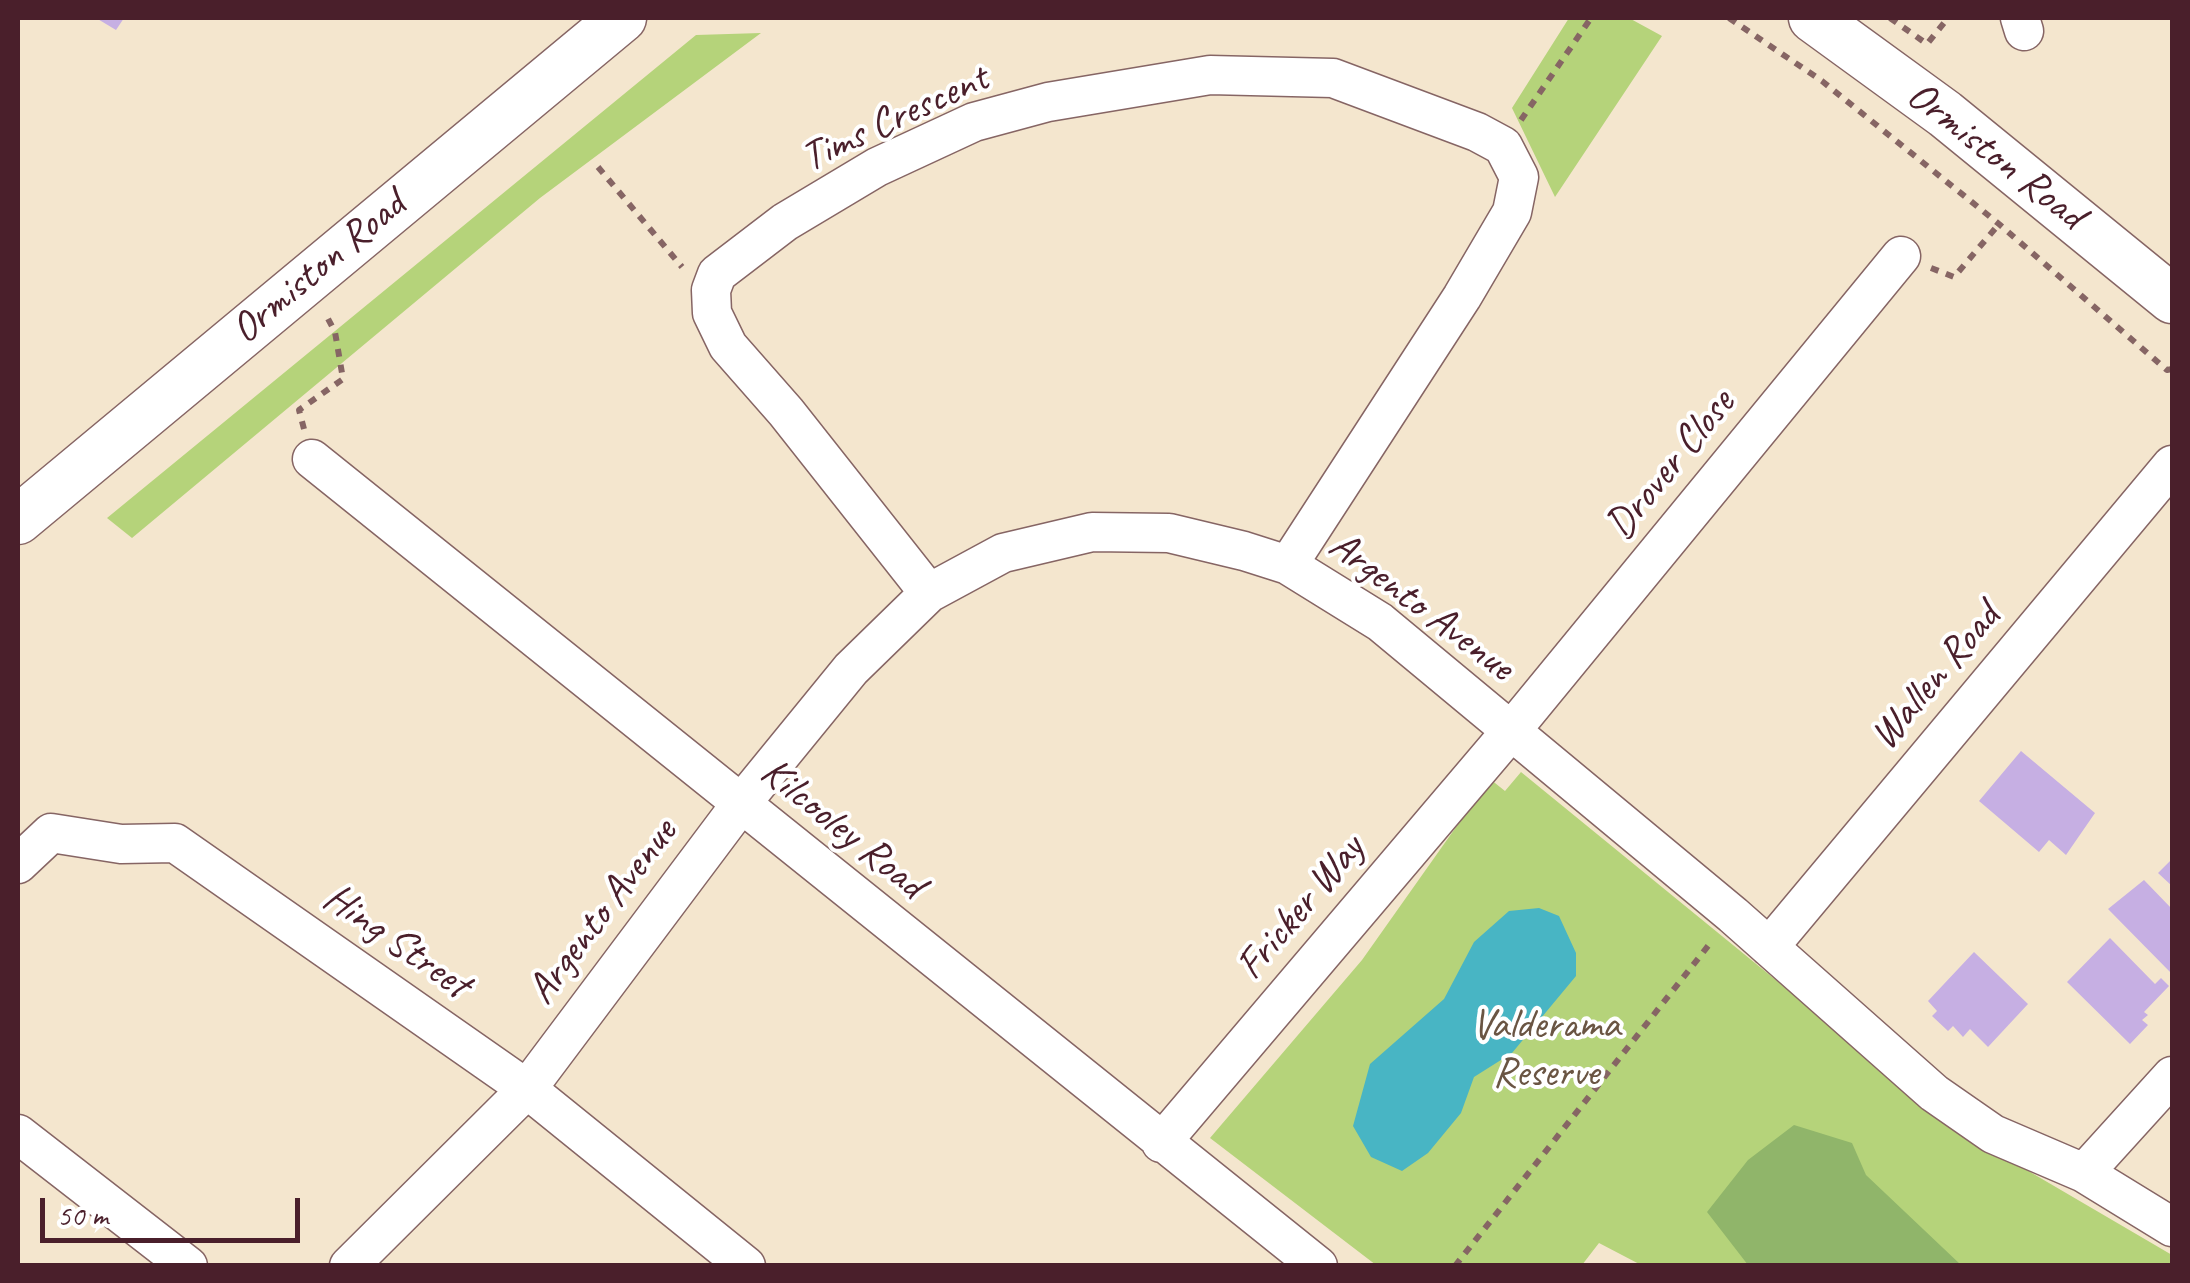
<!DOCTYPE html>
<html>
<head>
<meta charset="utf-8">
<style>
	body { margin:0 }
	#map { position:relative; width:2190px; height:1283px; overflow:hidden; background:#f4e6ce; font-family:Caveat,sans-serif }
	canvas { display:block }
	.frame { position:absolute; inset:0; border:20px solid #4a1f2b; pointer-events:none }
	.scale { position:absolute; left:40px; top:1198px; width:260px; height:45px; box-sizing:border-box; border:5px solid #4a1f2b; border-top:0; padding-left:12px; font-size:30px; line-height:35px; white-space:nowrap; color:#4a1f2b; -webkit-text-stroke:8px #fff; paint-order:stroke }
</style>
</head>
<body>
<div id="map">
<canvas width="2190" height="1283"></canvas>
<div class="frame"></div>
<div class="scale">50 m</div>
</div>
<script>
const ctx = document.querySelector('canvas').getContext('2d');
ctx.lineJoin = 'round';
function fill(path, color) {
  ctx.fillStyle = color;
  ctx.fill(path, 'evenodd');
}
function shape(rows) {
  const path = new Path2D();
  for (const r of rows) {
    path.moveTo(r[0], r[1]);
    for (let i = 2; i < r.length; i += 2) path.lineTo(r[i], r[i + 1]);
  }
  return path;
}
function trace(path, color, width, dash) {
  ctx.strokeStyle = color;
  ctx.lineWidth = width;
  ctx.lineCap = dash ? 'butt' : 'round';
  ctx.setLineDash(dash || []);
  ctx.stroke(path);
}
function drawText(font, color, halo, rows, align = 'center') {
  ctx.font = font + ' Caveat,sans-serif';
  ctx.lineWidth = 8;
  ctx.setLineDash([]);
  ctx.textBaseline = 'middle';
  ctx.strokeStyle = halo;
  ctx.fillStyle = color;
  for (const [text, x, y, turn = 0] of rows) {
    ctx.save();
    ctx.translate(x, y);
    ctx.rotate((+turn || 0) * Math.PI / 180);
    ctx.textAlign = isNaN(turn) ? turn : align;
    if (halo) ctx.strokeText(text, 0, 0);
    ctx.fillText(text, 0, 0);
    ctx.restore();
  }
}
const green = shape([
	[1569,18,1629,18,1662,36,1555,197,1512,108],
	[761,33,540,198,132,538,107,518,696,35],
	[1521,772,1804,1003,1931,1114,2172,1255,2172,1265,1643,1266,1599,1243,1582,1265,1376,1265,1210,1138,1362,960,1490,779,1505,791]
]);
const forest = shape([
	[1794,1125,1852,1143,1866,1175,1961,1265,1748,1265,1707,1212,1748,1160]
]);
const water = shape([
	[1539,908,1559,916,1576,953,1576,976,1512,1053,1474,1077,1461,1113,1428,1153,1402,1171,1371,1157,1353,1126,1370,1064,1444,999,1474,942,1509,911]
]);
const building = shape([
	[96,18,124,18,116,30],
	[2021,751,2095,813,2066,855,2049,840,2039,852,1979,801],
	[2172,859,2172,886,2158,873],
	[2144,880,2172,909,2172,974,2108,909],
	[2110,938,2155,984,2161,978,2169,986,2144,1012,2148,1015,2142,1020,2148,1025,2130,1044,2067,982],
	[1974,952,2028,1004,1988,1047,1970,1029,1963,1037,1953,1026,1948,1031,1932,1016,1937,1011,1928,1001]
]);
const path = shape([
	[1729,18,1822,81,1999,224,2167,370,2172,369],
	[1890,18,1927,44,1948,18],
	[1521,120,1591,18],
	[598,167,682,267],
	[1931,268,1954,277,1999,224],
	[304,429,299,410,343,379,335,332,325,313],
	[1455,1266,1712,941]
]);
const minor = shape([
	[2020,18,2024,31],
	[312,459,1318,1266],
	[929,593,786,412,728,346,712,313,711,290,717,274,785,222,877,167,974,122,1048,102,1210,75,1333,78,1477,132,1503,146,1519,177,1512,212,1462,297,1288,565],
	[18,864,51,833,121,844,175,843,527,1089,746,1266],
	[1769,947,2172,465],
	[18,1134,188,1266],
	[1161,1143,1511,731,1901,256],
	[2084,1173,2172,1076],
	[349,1266,527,1089,740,805,851,669,929,593,1003,553,1092,532,1169,533,1244,551,1288,565,1380,622,1733,915,1934,1093,1993,1134,2084,1173,2172,1227]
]);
const major = shape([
	[1813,18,1945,114,2172,299],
	[18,520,622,18]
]);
const streetNames = [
	["Tims Crescent",895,119,-25],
	["Ormiston Road",1995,156,38],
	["Ormiston Road",319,268,-40],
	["Drover Close",1671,465,-51],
	["Argento Avenue",1421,607,37],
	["Wallen Road",1936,677,-50],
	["Kilcooley Road",842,829,39],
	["Fricker Way",1301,908,-50],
	["Argento Avenue",603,912,-53],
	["Hing Street",396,942,35]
];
const parkNames = [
	["Valderama",1546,1026],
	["Reserve",1546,1074]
];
fill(green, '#b5d37a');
fill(forest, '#90b56a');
fill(water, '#48b5c4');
fill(building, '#c6afe3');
trace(minor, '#866564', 41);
trace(major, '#866564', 51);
trace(path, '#866564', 6, [8, 8]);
trace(minor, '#fff', 38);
trace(major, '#fff', 48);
drawText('42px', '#4a1f2b', '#fff', streetNames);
drawText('42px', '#6a5543', '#fff', parkNames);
</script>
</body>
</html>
